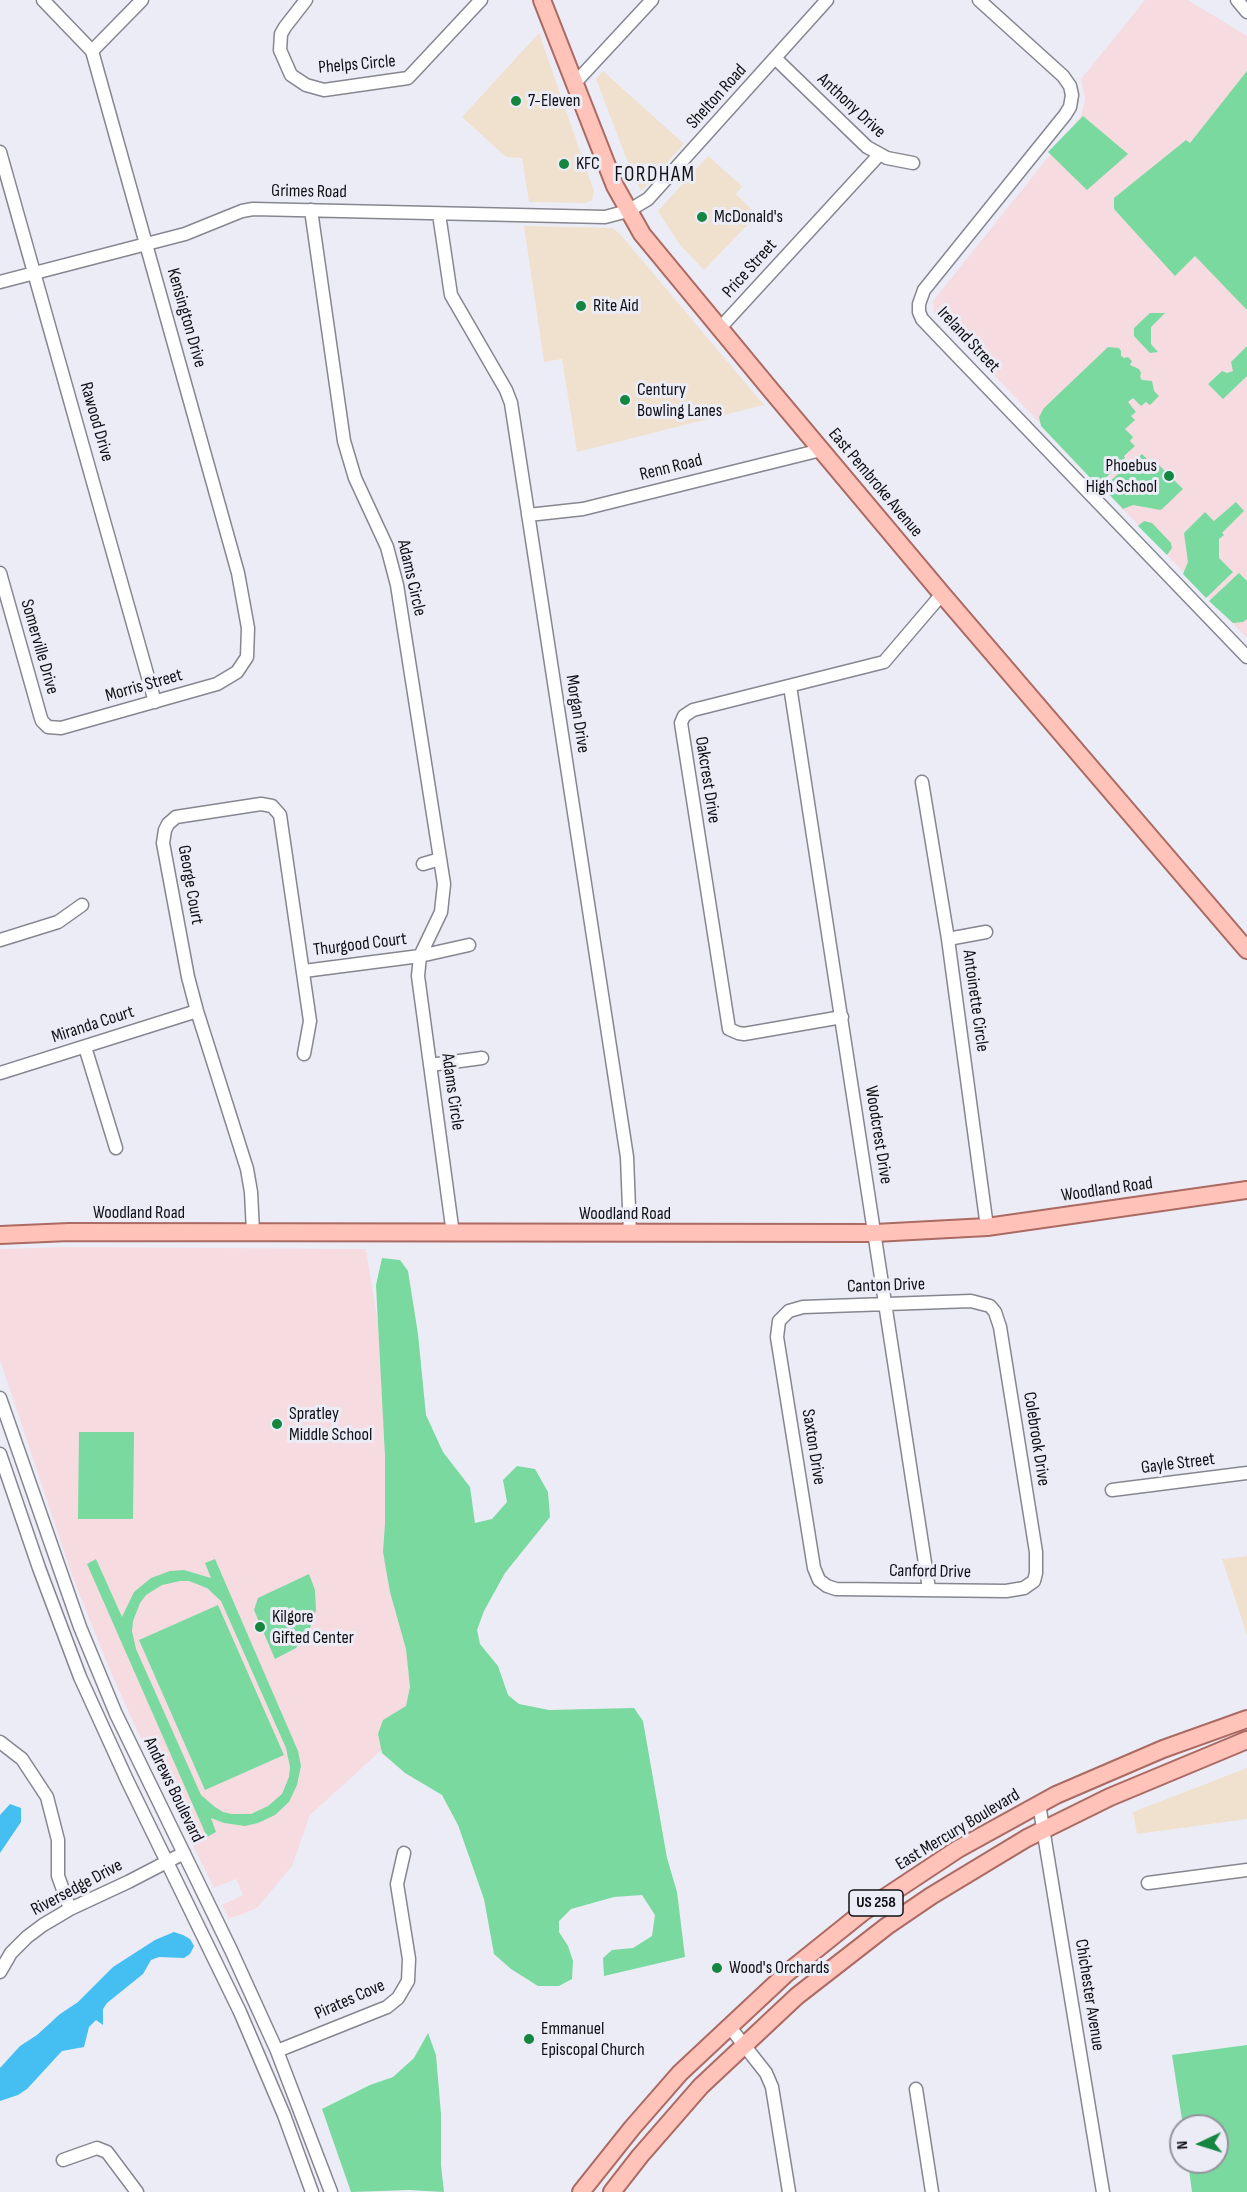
<!DOCTYPE html>
<html>
<head>
<meta charset="utf-8">
<style>
	body { margin:0 }
	#map { position:relative; width:1247px; height:2192px; overflow:hidden; background:#ececf7; font-family:"Sofia Sans Condensed",sans-serif }
	canvas { display:block }
	.north { position:absolute; left:1169px; top:2114px; width:60px; height:60px; box-sizing:border-box; background:#ececf7; border:2px solid #94949c; border-radius:50%; rotate:266deg; font-size:16px; font-weight:700; line-height:24px; text-align:center; color:#101014 }
	.north::after { content:''; display:block; margin:auto; width:21px; height:27px; background:#15863f; clip-path:polygon(50% 0,100% 100%,50% 72%,0 100%) }
</style>
</head>
<body>
<div id="map">
<canvas width="1247" height="2192"></canvas>
<div class="north">N</div>
</div>
<script>
const ctx = document.querySelector('canvas').getContext('2d');
ctx.lineJoin = 'round';
function fill(path, color) {
  ctx.fillStyle = color;
  ctx.fill(path, 'evenodd');
}
function shape(rows) {
  const path = new Path2D();
  for (const r of rows) {
    path.moveTo(r[0], r[1]);
    for (let i = 2; i < r.length; i += 2) path.lineTo(r[i], r[i + 1]);
  }
  return path;
}
function trace(path, color, width, dash) {
  ctx.strokeStyle = color;
  ctx.lineWidth = width;
  ctx.lineCap = dash ? 'butt' : 'round';
  ctx.setLineDash(dash || []);
  ctx.stroke(path);
}
function drawText(font, color, halo, rows, align = 'center') {
  ctx.font = font + ' "Sofia Sans Condensed",sans-serif';
  ctx.lineWidth = 6;
  ctx.setLineDash([]);
  ctx.textBaseline = 'middle';
  ctx.strokeStyle = halo;
  ctx.fillStyle = color;
  for (const [text, x, y, turn = 0] of rows) {
    ctx.save();
    ctx.translate(x, y);
    ctx.rotate((+turn || 0) * Math.PI / 180);
    ctx.textAlign = isNaN(turn) ? turn : align;
    if (halo) ctx.strokeText(text, 0, 0);
    ctx.fillText(text, 0, 0);
    ctx.restore();
  }
}
const commercial = shape([
	[539,33,594,191,592,200,586,203,529,202,522,158,506,157,462,117],
	[603,71,684,144,641,191,627,160,596,79],
	[708,156,742,186,736,194,757,215,704,270,680,245,658,211],
	[524,226,613,228,620,234,764,405,577,452,562,359,544,362],
	[1247,1556,1247,1635,1222,1559],
	[1247,1768,1247,1819,1137,1834,1133,1812]
]);
const education = shape([
	[1145,0,1188,0,1247,36,1247,638,934,313,933,301,1081,116,1085,99,1081,79],
	[66,1247,366,1249,439,1698,310,1815,292,1866,257,1908,229,1919,222,1905,243,1895,236,1879,214,1888,154,1767,112,1675,73,1578,0,1360,0,1249]
]);
const green = shape([
	[1247,71,1247,310,1195,256,1175,276,1114,209,1114,198,1186,140,1190,143],
	[1083,116,1128,154,1087,190,1048,152],
	[1150,313,1165,313,1151,327,1151,344,1158,352,1150,353,1134,336,1134,328],
	[1247,346,1247,376,1223,399,1208,384,1222,371,1227,373,1233,371,1231,362],
	[1108,347,1119,348,1121,351,1121,356,1124,358,1128,357,1132,361,1130,365,1139,369,1141,373,1140,377,1142,380,1152,381,1154,391,1159,396,1150,405,1146,402,1141,406,1133,398,1128,402,1136,412,1131,416,1135,420,1125,429,1133,437,1130,441,1135,446,1124,456,1125,458,1098,486,1041,426,1039,417,1044,408],
	[1142,454,1151,463,1154,460,1183,489,1161,510,1133,505,1123,509,1103,488,1132,461,1134,462],
	[1236,502,1244,511,1222,533,1224,535,1219,539,1219,558,1233,572,1206,598,1183,574,1188,562,1184,533,1205,512,1214,521],
	[1144,521,1152,523,1171,543,1172,548,1167,555,1138,526],
	[1239,573,1247,581,1247,619,1243,622,1233,623,1209,601],
	[382,1258,400,1260,408,1271,418,1334,426,1415,443,1452,470,1487,475,1523,492,1519,507,1502,503,1480,517,1466,535,1469,548,1492,550,1517,505,1573,484,1611,477,1630,480,1644,498,1666,508,1695,519,1704,549,1710,634,1708,643,1721,667,1858,677,1892,685,1957,604,1976,603,1958,612,1950,633,1948,652,1936,655,1915,642,1895,614,1897,571,1909,559,1921,559,1932,568,1946,573,1961,572,1979,559,1986,538,1986,511,1969,494,1954,484,1899,458,1825,442,1795,405,1773,382,1753,378,1734,383,1720,406,1706,410,1687,406,1649,390,1592,383,1552,385,1524,385,1456,376,1285],
	[79,1432,134,1432,133,1519,78,1519],
	[96,1559,122,1617,134,1592,151,1578,170,1571,184,1570,211,1578,205,1563,215,1559,298,1751,301,1766,297,1785,289,1802,275,1815,258,1823,245,1826,224,1823,211,1818,216,1832,207,1837,87,1564],
	[180,1581,189,1581,207,1588,221,1601,286,1748,290,1767,289,1777,282,1794,268,1806,251,1814,232,1814,223,1812,215,1807,201,1795,136,1649,132,1631,133,1621,140,1603,146,1595,162,1585],
	[309,1574,315,1590,316,1611,309,1631,296,1648,275,1659,254,1610,258,1598],
	[218,1605,284,1755,205,1790,139,1640],
	[428,2033,436,2055,441,2114,441,2165,444,2192,409,2190,351,2192,322,2109,370,2085,393,2077,414,2058],
	[1247,2045,1247,2192,1192,2192,1188,2162,1217,2162,1217,2126,1183,2126,1172,2055]
]);
const water = shape([
	[10,1804,21,1808,21,1822,0,1853,0,1815],
	[174,1932,183,1935,190,1939,194,1946,190,1954,184,1958,159,1957,151,1960,143,1974,107,2003,103,2009,103,2025,96,2020,89,2027,84,2047,62,2051,27,2089,18,2095,0,2101,0,2068,20,2046,37,2035,60,2014,78,2002,113,1967,155,1940]
]);
const minor = shape([
	[306,0,285,27,281,34,280,50,291,75,306,85,324,90,408,78,481,0],
	[979,0,1063,76,1070,86,1072,95,1070,107,1065,115,924,290,919,304,919,312,922,319,942,340,1247,657],
	[1237,0,1247,12],
	[92,51,142,0],
	[775,58,867,147,887,158,913,163],
	[574,84,652,0],
	[0,152,155,702],
	[311,210,344,441,355,478,387,547,397,585,444,884,441,912,420,956,418,976,453,1234],
	[439,214,451,295,506,390,511,403,627,1157,630,1234],
	[0,282,185,234,242,211,253,209,605,217,628,211,648,199,827,0],
	[720,328,879,155],
	[528,515,583,509,821,450],
	[0,573,40,715,42,721,48,727,61,728,217,684,237,672,247,657,248,628,238,573,92,51,43,0],
	[790,686,929,1589],
	[922,782,948,939,987,1227],
	[423,864,440,859],
	[948,939,986,932],
	[0,940,58,922,82,905],
	[304,971,420,956,469,945],
	[842,1017,744,1034,738,1033,729,1029,681,723,684,716,693,710,884,662,942,594],
	[85,1047,116,1148],
	[430,1065,482,1058],
	[0,1073,197,1011],
	[253,1232,251,1192,247,1169,197,1011,188,977,163,843,165,830,168,824,176,817,261,804,272,806,280,815,310,1021,304,1054],
	[971,1301,990,1306,995,1312,1000,1327,1036,1552,1036,1573,1034,1581,1024,1588,1006,1591,836,1589,827,1586,819,1580,814,1568,777,1337,779,1321,789,1311,803,1307,971,1301],
	[0,1398,80,1627,116,1714,231,1950,277,2051,331,2192],
	[0,1454,39,1568,80,1677,127,1780,240,2012,284,2115,312,2192],
	[1112,1490,1247,1473],
	[0,1742,22,1759,47,1797,58,1840,58,1876,70,1909],
	[1039,1804,1103,2192],
	[1148,1883,1247,1870],
	[0,1972,11,1953,27,1937,43,1925,70,1909,128,1882,184,1853],
	[729,2026,766,2073,772,2087,789,2192],
	[277,2051,387,2007,398,1998,408,1981,409,1959,397,1884,404,1853],
	[916,2089,932,2192],
	[63,2160,97,2148,107,2152,137,2192]
]);
const major = shape([
	[542,0,615,186,642,234,770,389,942,594,1247,950],
	[0,1235,69,1232,875,1233,987,1227,1247,1190],
	[581,2192,632,2128,680,2073,787,1973,863,1912,958,1849,1056,1795,1163,1749,1247,1719],
	[612,2192,640,2156,701,2086,797,1996,887,1926,931,1896,1027,1838,1110,1797,1247,1740]
]);
const markers = [
	[516,101,6,"#15863f"],
	[564,164,6,"#15863f"],
	[702,217,6,"#15863f"],
	[581,306,6,"#15863f"],
	[625,400,6,"#15863f"],
	[1169,476,6,"#15863f"],
	[277,1424,6,"#15863f"],
	[260,1627,6,"#15863f"],
	[717,1968,6,"#15863f"],
	[529,2039,6,"#15863f"]
];
const shields = [
	[876,1903,54]
];
const shieldNames = [
	["US 258",876,1903]
];
const streetNames = [
	["Phelps Circle",357,65,-5],
	["Shelton Road",717,97,-48],
	["Anthony Drive",851,106,43],
	["Grimes Road",309,192,1],
	["Price Street",750,269,-48],
	["Kensington Drive",186,318,74],
	["Ireland Street",968,340,47],
	["Rawood Drive",96,422,74],
	["Renn Road",671,468,-14],
	["East Pembroke Avenue",875,483,50],
	["Adams Circle",411,578,77],
	["Somerville Drive",39,647,74],
	["Morris Street",144,686,-16],
	["Morgan Drive",577,714,81],
	["Oakcrest Drive",707,780,81],
	["George Court",190,885,80],
	["Thurgood Court",360,945,-7],
	["Antoinette Circle",975,1001,82],
	["Miranda Court",93,1025,-18],
	["Adams Circle",452,1092,82],
	["Woodcrest Drive",878,1135,81],
	["Woodland Road",1107,1190,-8],
	["Woodland Road",139,1213],
	["Woodland Road",625,1214],
	["Canton Drive",886,1286,-2],
	["Colebrook Drive",1036,1439,81],
	["Saxton Drive",813,1447,81],
	["Gayle Street",1178,1464,-7],
	["Canford Drive",930,1572,1],
	["Andrews Boulevard",173,1790,64],
	["East Mercury Boulevard",958,1830,-31],
	["Riversedge Drive",77,1888,-28],
	["Chichester Avenue",1089,1995,81],
	["Pirates Cove",350,2000,-24]
];
const poiNames = [
	["7-Eleven",528,101],
	["KFC",576,164],
	["McDonald's",714,217],
	["Rite Aid",593,306],
	["Century",637,390],
	["Bowling Lanes",637,411],
	["Phoebus",1157,466,"right"],
	["High School",1157,487,"right"],
	["Spratley",289,1414],
	["Middle School",289,1435],
	["Kilgore",272,1617],
	["Gifted Center",272,1638],
	["Wood's Orchards",729,1968],
	["Emmanuel",541,2029],
	["Episcopal Church",541,2050]
];
const quarterNames = [
	["FORDHAM",655,176]
];
fill(commercial, '#f0e1ce');
fill(education, '#f6dce1');
fill(green, '#79d99f');
fill(water, '#45bff1');
trace(minor, '#868690', 15);
trace(major, '#ab6a62', 20);
trace(minor, '#fff', 12);
trace(major, '#ffc3ba', 16);
for (const [x, y, r, color] of markers) {
  const dot = new Path2D();
  dot.arc(x, y, r, 0, 2 * Math.PI);
  ctx.fillStyle = color;
  ctx.fill(dot);
  trace(dot, '#ececf7', 2);
}
for (const [x, y, w] of shields) {
  const box = new Path2D();
  box.roundRect(x - w / 2, y - 13, w, 26, 4.5);
  ctx.fillStyle = '#ececf7';
  ctx.fill(box);
  trace(box, '#101014', 1.5);
}
drawText('bold 16px', '#101014', null, shieldNames);
drawText('18px', '#101014', '#ececf7', streetNames);
drawText('18px', '#101014', '#ececf7', poiNames, 'left');
ctx.letterSpacing = '1.5px';
drawText('21px', '#101014', '#ececf7', quarterNames);
ctx.letterSpacing = '0px';
</script>
</body>
</html>
